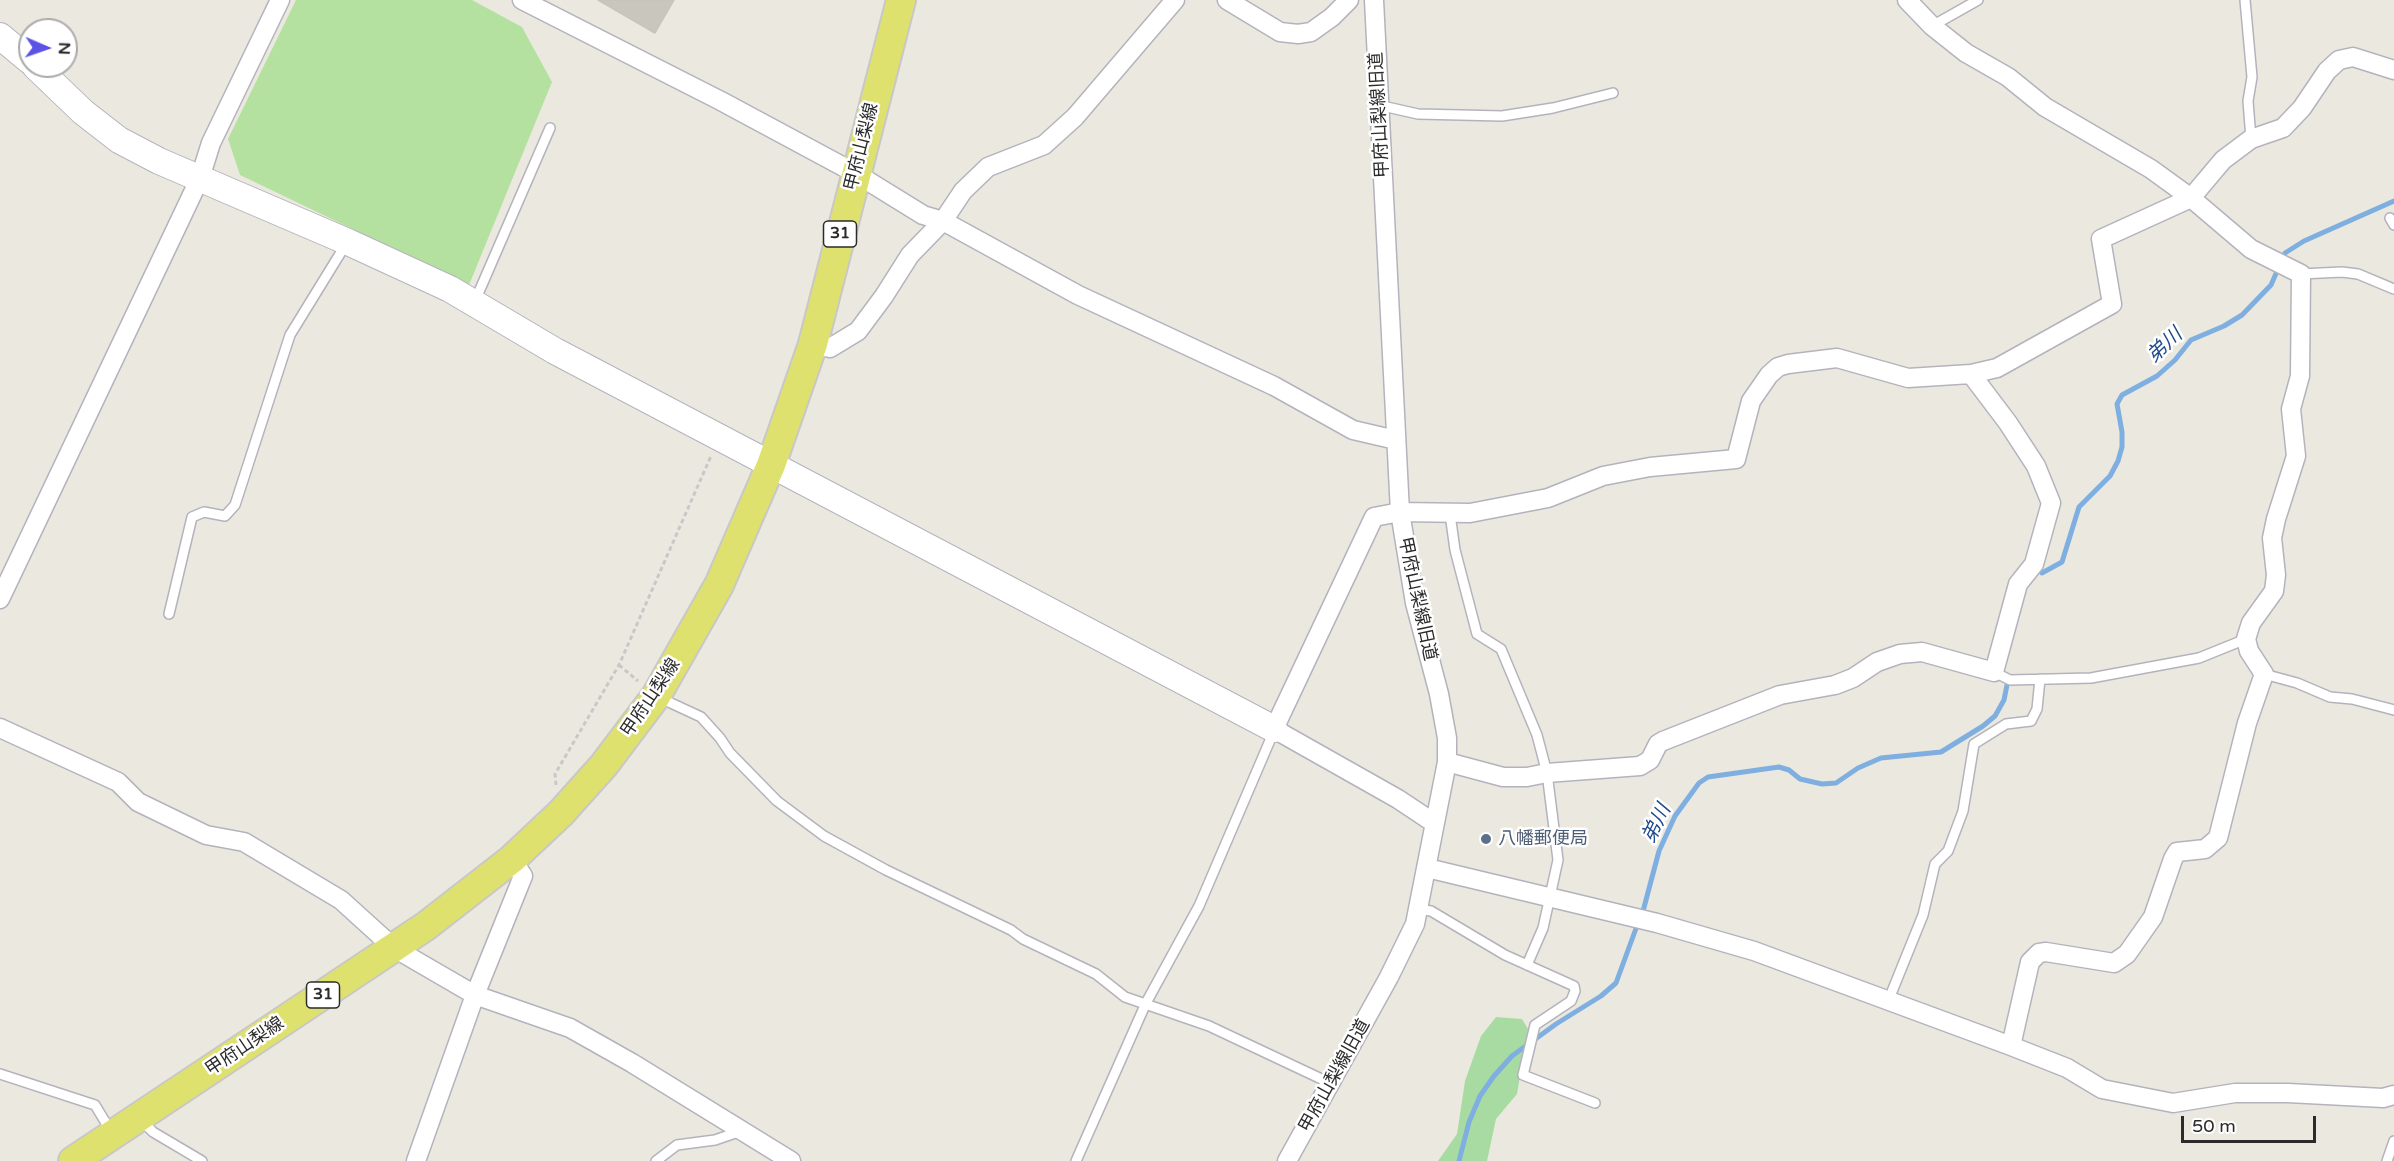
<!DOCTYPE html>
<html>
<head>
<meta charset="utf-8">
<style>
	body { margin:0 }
	#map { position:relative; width:2394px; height:1161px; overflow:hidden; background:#ebe9df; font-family:"Varela Round",sans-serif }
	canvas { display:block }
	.north { position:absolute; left:18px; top:18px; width:60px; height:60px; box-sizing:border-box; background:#fff; border:2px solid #aaa; border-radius:50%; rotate:92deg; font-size:16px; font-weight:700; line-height:24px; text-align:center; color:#2b2b2b }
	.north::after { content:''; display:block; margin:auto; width:21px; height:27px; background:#5b53e5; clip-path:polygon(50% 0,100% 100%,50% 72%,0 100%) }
	.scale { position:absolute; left:2181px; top:1116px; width:135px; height:27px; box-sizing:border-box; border:3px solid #2b2b2b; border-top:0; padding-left:8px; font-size:18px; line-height:21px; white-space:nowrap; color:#2b2b2b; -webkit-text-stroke:4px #fff; paint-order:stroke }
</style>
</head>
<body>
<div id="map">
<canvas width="2394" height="1161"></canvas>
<div class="north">N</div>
<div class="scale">50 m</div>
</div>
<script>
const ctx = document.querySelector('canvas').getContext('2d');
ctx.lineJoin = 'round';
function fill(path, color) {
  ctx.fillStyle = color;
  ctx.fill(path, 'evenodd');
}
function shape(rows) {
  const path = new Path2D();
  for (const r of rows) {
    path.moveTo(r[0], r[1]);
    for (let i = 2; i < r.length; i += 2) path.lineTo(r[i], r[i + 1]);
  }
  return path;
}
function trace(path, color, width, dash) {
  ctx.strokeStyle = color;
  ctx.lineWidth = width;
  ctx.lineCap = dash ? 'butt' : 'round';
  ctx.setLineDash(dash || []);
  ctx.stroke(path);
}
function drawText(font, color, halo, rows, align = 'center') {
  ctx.font = font + ' "Varela Round","Noto Sans JP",sans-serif';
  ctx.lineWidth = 5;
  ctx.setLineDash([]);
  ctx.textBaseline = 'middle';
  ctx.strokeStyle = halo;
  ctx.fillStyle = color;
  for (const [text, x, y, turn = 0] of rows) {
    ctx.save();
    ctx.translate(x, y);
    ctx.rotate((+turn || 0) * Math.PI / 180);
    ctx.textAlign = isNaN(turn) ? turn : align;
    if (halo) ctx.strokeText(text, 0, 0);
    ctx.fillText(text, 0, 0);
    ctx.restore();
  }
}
const green = shape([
	[1496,1017,1522,1019,1528,1029,1517,1094,1496,1119,1487,1161,1438,1161,1457,1134,1465,1081,1481,1036]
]);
const pitch = shape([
	[296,0,472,0,522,27,552,82,469,285,240,175,228,139]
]);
const stream = shape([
	[2042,573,2062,562,2079,507,2110,476,2118,461,2122,447,2122,432,2117,404,2122,395,2157,376,2175,360,2191,340,2224,326,2242,315,2271,285,2285,253,2304,241,2394,201],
	[1642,915,1659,851,1675,816,1699,783,1708,777,1779,767,1789,770,1800,779,1822,784,1836,783,1858,768,1881,758,1941,752,1983,726,1995,716,2004,700,2007,685],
	[1459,1161,1469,1122,1480,1096,1494,1076,1512,1056,1556,1024,1601,996,1616,983,1638,923]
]);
const building = shape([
	[598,0,674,0,655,33,598,0]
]);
const path = shape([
	[619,665,638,681],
	[556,785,555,774,619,665,711,456]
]);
const lane = shape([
	[2245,0,2252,77,2248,101,2251,139],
	[1932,26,1978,0],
	[1378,105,1418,114,1502,116,1553,108,1613,93],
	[2390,218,2394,225],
	[2301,274,2342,272,2358,274,2394,289],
	[475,301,550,128],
	[1450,514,1455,550,1477,634,1501,649,1537,735,1547,773,1558,860,1543,928,1527,965],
	[169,614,192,517,204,512,225,516,235,505,290,335,346,244],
	[1994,672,2010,680,2091,678,2199,658,2246,639],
	[2264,674,2297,683,2330,697,2352,699,2394,710],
	[658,697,701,717,720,738,730,753,777,801,824,836,886,870,1011,930,1023,939,1096,974,1125,997,1209,1026,1330,1083],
	[1418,909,1431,911,1505,955,1574,986,1575,991,1571,1001,1535,1025,1523,1075,1595,1103],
	[1889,999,1923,915,1935,864,1948,851,1963,811,1974,744,2006,724,2031,721,2037,709,2040,679],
	[0,1074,95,1105,112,1133],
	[141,1120,153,1132,202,1161],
	[656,1161,677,1145,715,1140,741,1131],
	[1076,1161,1146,1003,1199,906,1274,731],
	[2387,1161,2394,1141]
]);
const street = shape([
	[522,0,721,101,855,173,923,215,943,221,1078,295,1274,386,1353,430,1396,440],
	[1227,0,1280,32,1298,34,1311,32,1332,17,1349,0],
	[1907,0,1932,26,1966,53,2008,77,2045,107,2151,169,2191,198,2251,249,2301,274,2300,376,2291,409,2296,456,2276,519,2272,538,2276,575,2274,591,2251,623,2246,639,2249,651,2264,674,2247,723,2218,838,2205,849,2177,852,2173,859,2153,917,2127,954,2114,963,2046,952,2039,953,2030,962,2011,1046],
	[813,344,830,348,858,331,884,296,910,255,943,221,963,191,988,167,1044,145,1075,117,1175,0],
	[0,599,200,178,211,143,280,0],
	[0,728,118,782,138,802,206,835,244,842,341,900,394,948,475,995,570,1028,632,1063,791,1161],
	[1447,762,1503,777,1527,777,1547,773,1640,766,1650,760,1658,744,1663,741,1780,695,1835,685,1853,678,1877,662,1900,654,1922,652,1994,672,2018,584,2034,564,2051,503,2036,466,2008,423,1971,374],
	[1434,823,1398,799,1274,729,1374,517,1400,512,1470,513,1548,498,1603,476,1650,467,1736,459,1751,401,1769,375,1778,367,1788,364,1837,358,1908,378,1971,374,1997,368,2112,304,2101,239,2191,198,2223,160,2251,139,2283,128,2302,108,2327,71,2339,60,2353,57,2394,70],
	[1427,868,1657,923,1754,951,2011,1046,2067,1068,2102,1089,2173,1103,2235,1093,2288,1093,2383,1098,2394,1095],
	[416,1161,475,995,523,876,512,859],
	[1287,1161,1389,977,1415,924,1447,762,1447,738,1439,694,1415,603,1400,512,1374,0]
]);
const secondary = shape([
	[0,36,30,61],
	[35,66,83,112,119,140,159,161,348,242,450,289,555,351,1274,729]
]);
const primary = shape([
	[73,1161,426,926,512,859,561,813,604,765,656,696,719,585,771,465,813,344,901,0]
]);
const markers = [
	[1486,839,6,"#5c6f8a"]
];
const shields = [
	[840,234,33],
	[323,995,33]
];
const shieldNames = [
	["31",840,234],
	["31",323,995]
];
const streetNames = [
	["甲府山梨線旧道",1380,115,-93],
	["甲府山梨線",862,147,-76],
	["甲府山梨線旧道",1417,599,78],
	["甲府山梨線",651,698,-56],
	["甲府山梨線",245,1047,-34],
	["甲府山梨線旧道",1335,1076,-61]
];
const serviceNames = [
	["八幡郵便局",1498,839]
];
const waterNames = [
	["弟川",2165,346,-43],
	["弟川",1657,824,-64]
];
fill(green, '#a8dba2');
fill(pitch, '#b5e1a0');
trace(stream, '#7fafe1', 5);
fill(building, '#c7c7be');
trace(building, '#c7c5b9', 1.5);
trace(lane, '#b4b3bd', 12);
trace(street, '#b4b3bd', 21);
trace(secondary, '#b4b3bd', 28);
trace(primary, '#c8c8c8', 32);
trace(path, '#c8c8c8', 3, [4.5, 3]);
trace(lane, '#fff', 9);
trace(street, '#fff', 18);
trace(secondary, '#fff', 26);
trace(primary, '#dfe16f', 28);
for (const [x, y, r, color] of markers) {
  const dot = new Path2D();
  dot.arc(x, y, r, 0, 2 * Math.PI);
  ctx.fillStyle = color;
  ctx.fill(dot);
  trace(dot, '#fff', 2);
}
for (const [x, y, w] of shields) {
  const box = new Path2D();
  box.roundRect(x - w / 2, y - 13, w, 26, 4.5);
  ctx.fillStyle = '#fff';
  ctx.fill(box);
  trace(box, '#2b2b2b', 1.5);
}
drawText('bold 16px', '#2b2b2b', null, shieldNames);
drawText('18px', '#2b2b2b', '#fff', streetNames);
drawText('18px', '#4e5e75', '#fff', serviceNames, 'left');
drawText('italic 20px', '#1d4b8e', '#fff', waterNames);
</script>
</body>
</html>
